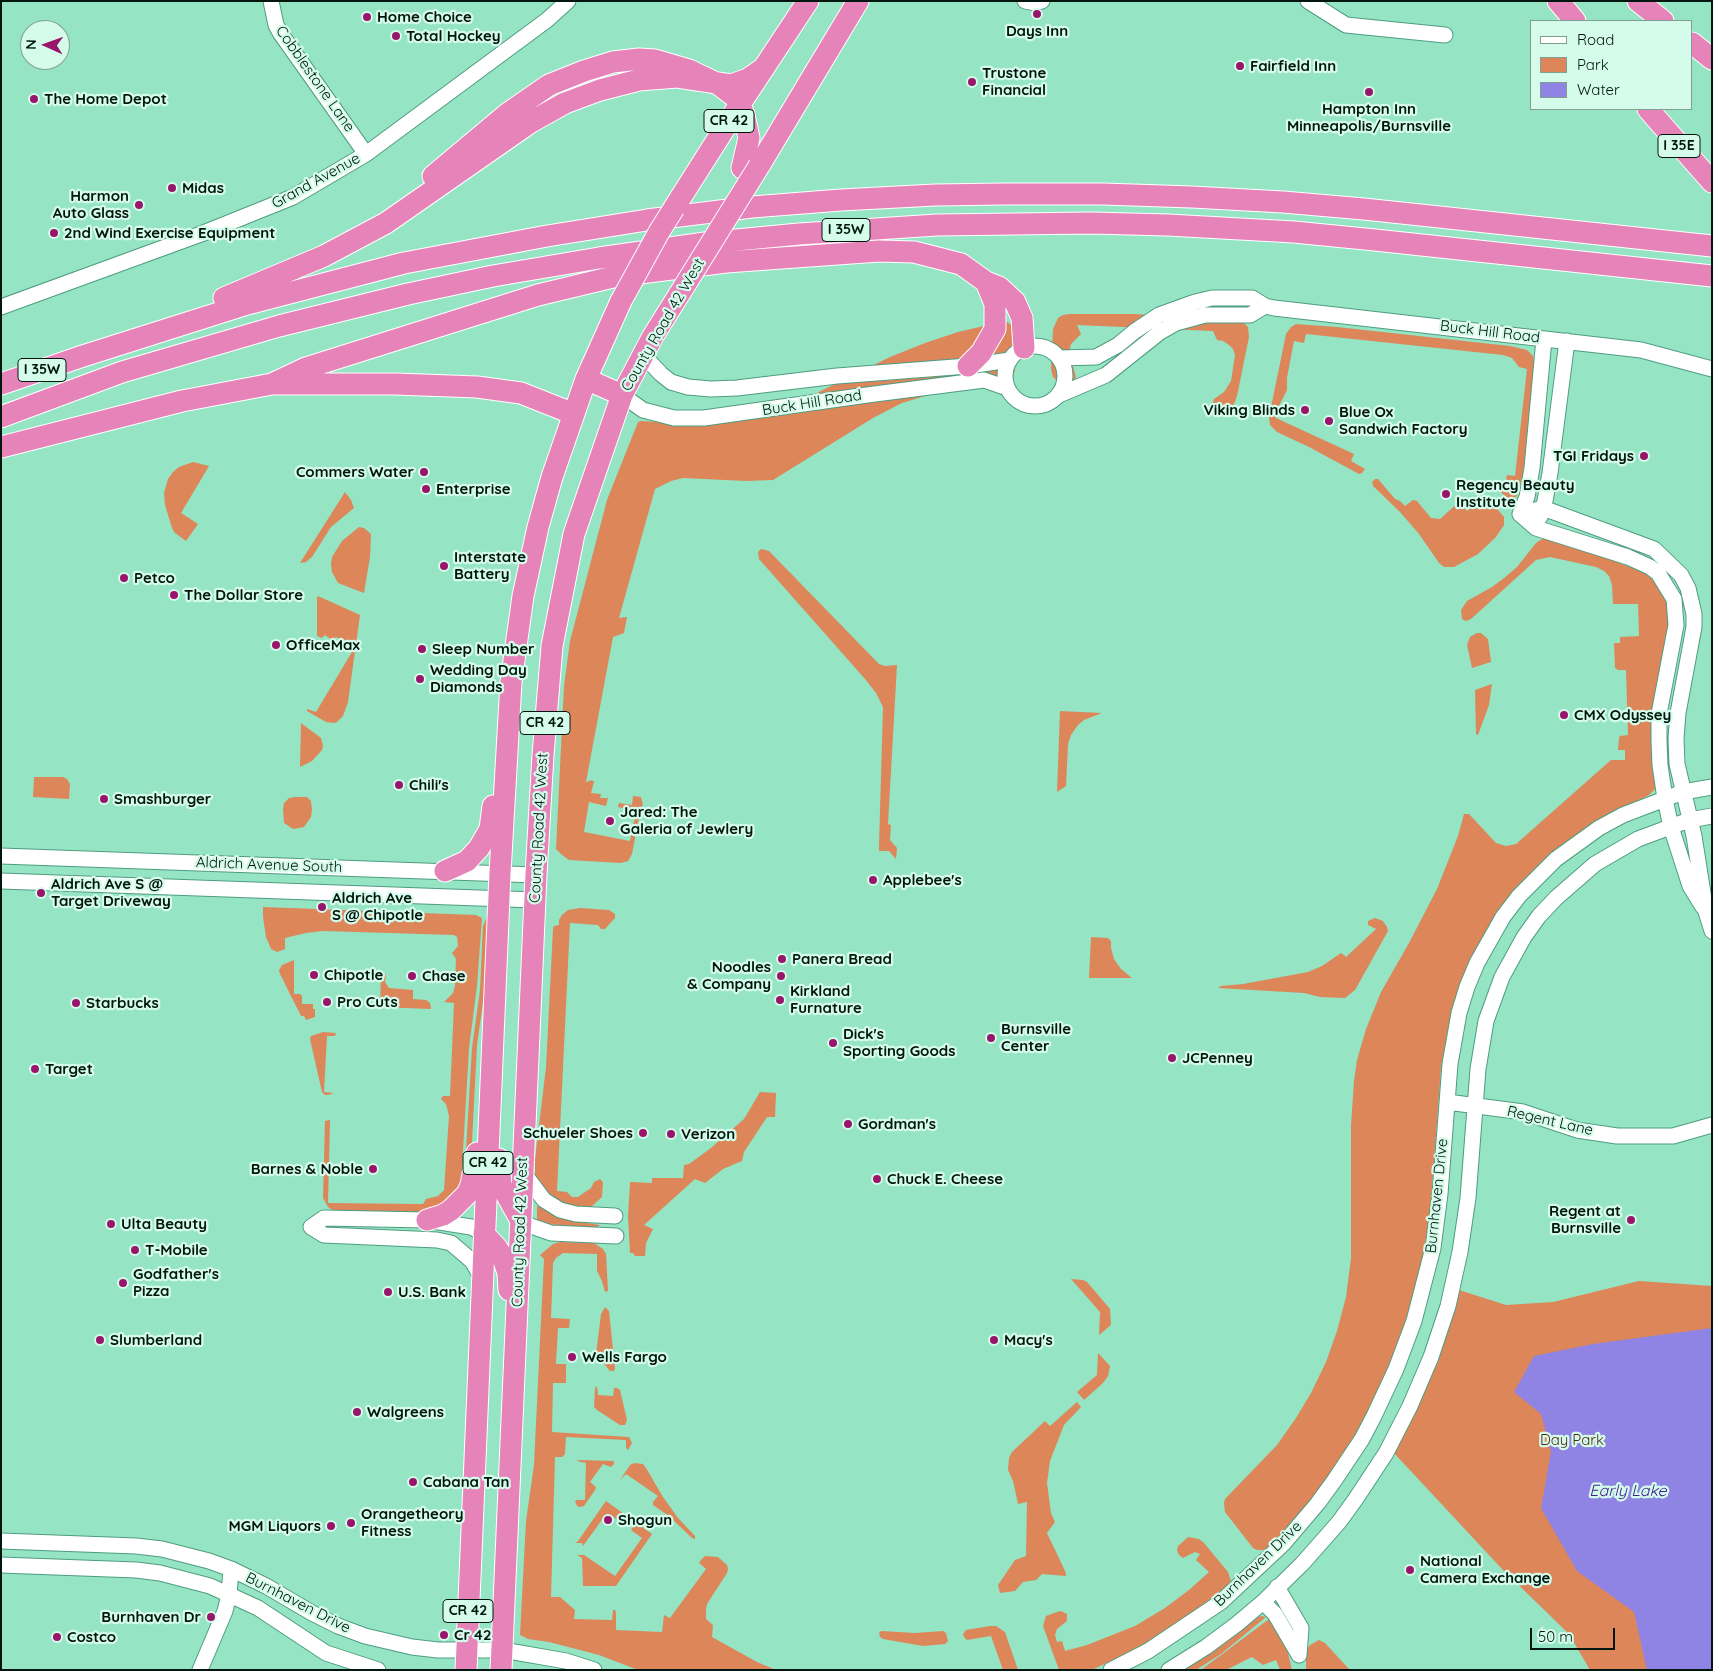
<!DOCTYPE html>
<html>
<head>
<meta charset="utf-8">
<style>
	body { margin:0 }
	#map { position:relative; width:1713px; height:1671px; overflow:hidden; background:#95e4c4; font-family:Quicksand,sans-serif }
	canvas { display:block }
	.frame { position:absolute; inset:0; border:2px solid #00160e; pointer-events:none }
	.legend { position:absolute; left:1530px; top:20px; width:162px; height:90px; box-sizing:border-box; background:#d5fbeb; border:1px solid #809f93; margin:0; padding:6px 9px; list-style:none; font-size:15px; color:#00160e }
	.legend li { display:flex; align-items:center; gap:10px; height:25px }
	.legend b { width:25px; border:1px solid #809f93 }
	.north { position:absolute; left:20px; top:20px; width:50px; height:50px; box-sizing:border-box; background:#d5fbeb; border:1px solid #809f93; border-radius:50%; rotate:272deg; font-size:14px; font-weight:700; line-height:20px; text-align:center; color:#00160e }
	.north::after { content:''; display:block; margin:auto; width:18px; height:22px; background:#99156b; clip-path:polygon(50% 0,100% 100%,50% 72%,0 100%) }
	.scale { position:absolute; left:1530px; top:1628px; width:85px; height:22px; box-sizing:border-box; border:2px solid #00160e; border-top:0; padding-left:6px; font-size:15px; line-height:18px; white-space:nowrap; color:#00160e; -webkit-text-stroke:4px #d5fbeb; paint-order:stroke }
</style>
</head>
<body>
<div id="map">
<canvas width="1713" height="1671"></canvas>
<div class="frame"></div>
<ul class="legend">
<li><b style="height:6px;background:#fff"></b>Road</li>
<li><b style="height:14px;background:#dd865a"></b>Park</li>
<li><b style="height:14px;background:#8f83e4"></b>Water</li>
</ul>
<div class="north">N</div>
<div class="scale">50 m</div>
</div>
<script>
const ctx = document.querySelector('canvas').getContext('2d');
ctx.lineJoin = 'round';
function fill(path, color) {
  ctx.fillStyle = color;
  ctx.fill(path, 'evenodd');
}
function shape(rows) {
  const path = new Path2D();
  for (const r of rows) {
    if (r.length === 3) {
      path.moveTo(r[0] + r[2], r[1]);
      path.arc(r[0], r[1], r[2], 0, 2 * Math.PI);
      continue;
    }
    path.moveTo(r[0], r[1]);
    for (let i = 2; i < r.length; i += 2) path.lineTo(r[i], r[i + 1]);
  }
  return path;
}
function trace(path, color, width, dash) {
  ctx.strokeStyle = color;
  ctx.lineWidth = width;
  ctx.lineCap = dash ? 'butt' : 'round';
  ctx.setLineDash(dash || []);
  ctx.stroke(path);
}
function drawText(font, color, halo, rows, align = 'center') {
  ctx.font = font + ' Quicksand,sans-serif';
  ctx.lineWidth = 4.5;
  ctx.setLineDash([]);
  ctx.textBaseline = 'middle';
  ctx.strokeStyle = halo;
  ctx.fillStyle = color;
  for (const [text, x, y, turn = 0] of rows) {
    ctx.save();
    ctx.translate(x, y);
    ctx.rotate((+turn || 0) * Math.PI / 180);
    ctx.textAlign = isNaN(turn) ? turn : align;
    if (halo) ctx.strokeText(text, 0, 0);
    ctx.fillText(text, 0, 0);
    ctx.restore();
  }
}
const green = shape([
	[1069,314,1134,314,1241,320,1248,327,1249,337,1237,396,1234,404,1230,409,1224,411,1218,411,1212,406,1214,399,1224,392,1231,381,1235,355,1233,349,1229,345,1223,341,1217,340,1213,331,1077,325,1081,334,1071,344,1069,352,1076,377,1074,381,1069,383,1063,384,1058,382,1053,377,1051,369,1053,329,1058,318,1063,315],
	[1001,322,1007,322,1013,326,1017,337,1015,370,1013,377,1009,381,935,393,902,403,873,418,773,480,746,481,683,478,671,481,655,489,619,618,627,617,624,633,613,637,586,782,592,780,594,782,591,793,601,794,600,798,608,798,606,806,589,802,584,832,630,841,636,811,618,807,619,803,632,805,633,796,641,797,643,805,641,807,632,854,628,861,621,863,569,860,561,854,556,849,564,686,570,641,607,500,638,422,641,421,691,424,717,423,763,416,786,408,890,357,925,343,958,332],
	[1296,324,1337,327,1510,346,1527,350,1533,356,1534,364,1523,475,1517,496,1511,500,1507,498,1493,484,1496,481,1505,484,1507,475,1515,476,1527,369,1519,367,1512,358,1503,355,1306,334,1304,343,1294,341,1287,378,1287,390,1279,406,1276,418,1354,454,1351,461,1365,469,1362,473,1359,474,1309,447,1277,432,1270,425,1269,417,1286,334,1291,327],
	[193,462,209,466,181,513,198,524,186,541,175,533,172,528,165,505,164,493,168,479,173,472,179,467],
	[1375,479,1378,479,1395,499,1400,501,1405,506,1413,500,1417,501,1431,518,1440,519,1459,502,1467,511,1481,499,1485,497,1488,498,1504,517,1504,525,1496,537,1478,554,1454,567,1444,567,1439,563,1419,534,1400,512,1373,486,1372,482],
	[345,492,351,500,354,508,331,527,312,557,306,562,300,563],
	[359,527,364,528,371,534,370,557,364,593,338,583,332,572,331,564,332,557,342,541],
	[1546,538,1596,554,1645,573,1657,584,1666,600,1669,612,1668,629,1652,721,1655,789,1649,795,1591,825,1555,850,1522,882,1500,908,1481,940,1462,979,1450,1018,1441,1068,1430,1215,1422,1261,1412,1302,1396,1348,1377,1393,1358,1430,1336,1465,1307,1505,1282,1534,1264,1550,1257,1550,1253,1548,1225,1512,1224,1503,1225,1499,1277,1445,1296,1418,1311,1393,1326,1362,1337,1331,1346,1297,1351,1258,1351,1125,1354,1081,1357,1060,1366,1029,1381,992,1409,943,1437,889,1458,836,1464,814,1469,814,1496,843,1506,846,1516,844,1611,760,1625,760,1625,750,1618,750,1619,738,1620,736,1628,735,1626,670,1618,670,1615,668,1614,643,1620,643,1620,637,1639,636,1638,604,1613,604,1612,585,1609,576,1604,571,1596,567,1550,557,1536,560,1471,619,1466,621,1462,619,1461,610,1467,601,1492,587,1504,578,1517,567,1536,543,1542,539],
	[761,549,769,551,879,664,885,666,897,665,888,824,891,825,890,840,897,848,896,859,889,851,879,851,879,845,883,707,876,693,865,679,759,559,758,552],
	[318,596,360,615,348,702,343,716,337,722,334,723,326,722,307,711,307,709,316,712,352,652,344,647,346,643,336,637,333,641,325,635,322,638,317,636,317,598],
	[1477,633,1481,633,1488,639,1491,662,1472,668,1467,645,1470,637],
	[1492,684,1489,705,1478,735,1476,734,1475,690],
	[1060,711,1102,713,1084,720,1078,725,1071,735,1068,744,1066,786,1057,792],
	[301,723,321,738,323,746,322,750,312,761,300,767],
	[34,777,63,777,67,779,70,784,69,799,33,797],
	[295,797,307,797,311,801,312,810,311,817,304,827,293,829,284,823,283,809,284,803,289,798],
	[263,907,476,915,482,918,477,986,469,1048,461,1185,456,1198,421,1214,336,1212,328,1207,323,1198,325,1121,330,1120,328,1203,419,1204,423,1204,426,1199,438,1196,444,1190,449,1116,446,1104,441,1099,443,1096,450,1096,454,1003,444,1002,453,993,455,986,456,959,452,953,458,946,457,937,454,935,323,931,306,933,285,938,285,949,277,952,271,949,266,937,263,917],
	[580,908,609,910,615,914,615,918,605,929,601,929,598,925,570,923,557,1191,567,1192,572,1197,578,1197,591,1188,594,1182,600,1179,603,1182,602,1197,590,1208,577,1208,553,1201,538,1183,535,1175,535,1159,546,1067,553,929,554,926,559,925,559,920,562,915,568,910],
	[487,917,485,988,477,1045,472,1142,468,1173,464,1184,472,1048,480,990,483,926],
	[1375,918,1383,921,1387,927,1388,931,1355,990,1345,998,1320,997,1304,993,1218,988,1221,986,1243,984,1308,972,1322,966,1341,953,1346,957,1376,929,1368,925,1368,921],
	[1091,937,1108,938,1111,941,1111,948,1114,959,1121,969,1132,978,1089,978],
	[294,960,294,994,300,994,302,996,302,1004,313,1004,313,1009,315,1009,315,1017,306,1020,304,1016,301,1016,280,974,279,970,282,965],
	[381,972,386,975,385,982,389,988,413,990,413,999,426,1000,430,1003,431,1009,380,1007],
	[323,1032,336,1033,335,1036,327,1036,324,1092,334,1093,328,1095,325,1095,322,1092,310,1039,311,1036],
	[760,1092,776,1093,775,1117,767,1117,744,1152,742,1161,723,1169,705,1183,695,1179,644,1225,653,1229,646,1243,645,1256,635,1256,633,1253,630,1253,628,1217,630,1182,652,1183,652,1178,683,1178,684,1165,689,1164,711,1148,744,1119],
	[540,1204,574,1221,600,1225,597,1227,587,1227,544,1224,537,1220,537,1206],
	[560,1242,594,1243,603,1249,606,1254,608,1291,605,1292,602,1281,597,1271,597,1254,563,1253,556,1258,553,1263,551,1318,570,1319,569,1328,558,1328,556,1364,566,1364,566,1383,553,1383,552,1432,629,1437,632,1443,628,1450,626,1448,626,1440,566,1437,565,1454,562,1457,555,1457,551,1597,560,1597,575,1610,574,1619,612,1620,613,1610,615,1610,616,1612,616,1630,662,1632,664,1615,670,1618,706,1569,699,1563,701,1560,705,1556,718,1557,727,1565,728,1569,727,1573,707,1604,706,1609,706,1619,713,1625,712,1637,757,1662,776,1670,638,1670,599,1655,549,1642,528,1639,520,1635,526,1521,534,1465,544,1259,540,1255,553,1244],
	[1071,1279,1083,1280,1087,1282,1110,1309,1111,1325,1099,1335,1100,1312],
	[1639,1281,1712,1286,1712,1670,1590,1670,1569,1634,1502,1569,1393,1452,1459,1290,1506,1305,1553,1302],
	[605,1307,609,1311,615,1368,614,1371,610,1371,596,1354,601,1314],
	[1098,1353,1110,1366,1108,1376,1103,1383,1084,1400,1077,1392,1097,1375],
	[597,1386,598,1395,613,1396,614,1388,617,1388,620,1390,627,1420,625,1425,620,1425,597,1410,594,1407,595,1388],
	[1077,1402,1081,1407,1064,1425,1050,1461,1047,1483,1051,1513,1055,1522,1047,1533,1066,1573,1066,1576,1042,1574,1036,1580,1023,1582,1015,1591,1000,1593,998,1585,1015,1560,1026,1556,1027,1502,1018,1504,1013,1481,1008,1470,1009,1458,1012,1452,1045,1421,1050,1426],
	[579,1460,614,1461,614,1464,611,1467,603,1464,590,1482,596,1487,595,1490,584,1506,580,1507,577,1506,575,1501,577,1500,585,1500,586,1463,577,1461],
	[634,1463,643,1464,646,1468,663,1497,678,1518,695,1536,695,1539,692,1538,669,1516,653,1505,653,1502,658,1496,626,1474,620,1480,630,1465],
	[606,1501,652,1534,616,1586,583,1586,582,1558,577,1555,584,1555,615,1576,642,1538,631,1530,634,1525,626,1519,622,1523,612,1516,608,1520,604,1517,583,1546,582,1543,575,1543,578,1541],
	[1188,1537,1199,1539,1204,1543,1228,1572,1231,1581,1228,1585,1192,1613,1159,1636,1119,1657,1092,1670,1059,1670,1043,1626,1046,1616,1057,1612,1061,1611,1067,1614,1067,1621,1057,1629,1055,1635,1057,1642,1062,1641,1065,1651,1087,1645,1135,1626,1165,1608,1189,1590,1209,1572,1196,1560,1200,1554,1195,1552,1183,1558,1179,1555,1177,1550,1178,1546],
	[1261,1616,1266,1617,1221,1654,1196,1670,1183,1670,1219,1646,1256,1618],
	[1269,1619,1287,1649,1292,1670,1280,1670,1276,1660,1263,1665,1252,1657,1226,1670,1201,1670],
	[990,1626,996,1626,1005,1632,1018,1670,1003,1670,991,1636,967,1640,964,1637,963,1634,966,1630],
	[881,1631,915,1633,943,1631,946,1633,948,1641,945,1644,923,1646,883,1639,880,1637,879,1633],
	[1319,1640,1325,1643,1350,1670,1306,1670,1306,1651,1310,1645]
]);
const water = shape([
	[1712,1328,1712,1670,1647,1670,1634,1612,1577,1571,1541,1508,1551,1452,1541,1414,1514,1392,1534,1356,1593,1344]
]);
const minor = shape([
	[271,1,276,25,281,34,366,154],
	[1025,1,1036,3,1042,1],
	[1308,1,1346,25,1445,35],
	[1,307,201,234,293,197,366,154,547,20,568,1],
	[1035,376,30],
	[643,355,661,374,671,382,688,387,711,389,737,388,837,376,968,366,1010,360],
	[1059,358,1096,357,1118,345,1135,331,1159,315,1195,302,1212,298,1252,298,1265,306,1274,308,1641,350,1712,369],
	[622,395,643,410,674,418,704,418,867,395,984,380,1007,388],
	[1059,395,1106,375,1160,332,1176,323,1205,315,1250,315,1265,306],
	[1520,514,1543,508,1654,549,1681,575,1688,588,1694,614,1694,627,1678,713,1676,738,1677,764,1694,836,1706,912,1712,931],
	[1520,514,1536,528,1628,557,1650,567,1658,573,1674,599,1676,625,1659,714,1659,741,1660,765,1665,799,1671,827,1690,886,1703,907],
	[1520,514,1527,497,1532,468,1544,339],
	[1540,517,1545,501,1550,473,1567,341],
	[1,856,536,875],
	[1,881,535,900],
	[1447,1102,1523,1112,1577,1130,1617,1136,1673,1136,1712,1125],
	[523,1172,544,1200,560,1210,576,1214,615,1216],
	[521,1221,531,1226,551,1233,616,1236],
	[482,1278,472,1261,451,1243,437,1240,324,1235,311,1227,324,1218,427,1220,471,1227,484,1234],
	[1,1541,136,1546,162,1549,209,1561,231,1569,266,1586,312,1613,338,1626,365,1636,412,1647,438,1650,502,1650,520,1653,566,1661,594,1670],
	[1,1565,136,1570,160,1573,210,1586,258,1608,326,1653,378,1670],
	[1277,1587,1301,1628,1299,1655],
	[1263,1602,1275,1614,1299,1655],
	[200,1670,225,1611,229,1595,231,1569],
	[1111,1670,1148,1651,1221,1602,1284,1543,1318,1503,1334,1481,1362,1439,1374,1416,1396,1369,1414,1321,1433,1248,1440,1194,1450,1064,1459,1013,1467,987,1477,963,1503,917,1519,896,1556,859,1599,828,1623,815,1683,792,1712,787],
	[1169,1670,1206,1647,1237,1624,1263,1602,1302,1564,1339,1522,1355,1500,1386,1453,1410,1406,1431,1357,1448,1306,1460,1252,1468,1198,1478,1069,1486,1021,1502,977,1524,937,1539,916,1556,898,1595,864,1638,839,1689,820,1712,816]
]);
const highway = shape([
	[1558,1,1575,21],
	[1638,1,1663,21],
	[1692,43,1712,59],
	[1648,109,1712,182],
	[759,166,858,1],
	[433,176,507,114,549,85,584,71,613,62,639,59,655,60,689,70,718,84,734,96,740,104,744,115,749,138,742,168],
	[674,208,740,104,808,1],
	[224,298,324,256,386,223,531,122,565,103,600,90,639,80,677,77,731,85,748,79,764,68],
	[968,366,981,353,995,329,995,304,986,282],
	[586,379,622,395],
	[1,384,83,356,247,304,404,263,547,236,647,220,752,207,841,200,935,195,1004,194,1103,194,1192,197,1283,202,1364,209,1712,246],
	[272,384,306,368,538,295,617,276,726,262,879,251,914,252,961,264,986,282,999,287,1015,302,1022,318,1024,348],
	[1,417,122,372,279,326,408,294,493,276,599,258,705,243,799,234,937,225,1092,223,1168,225,1294,232,1375,240,1712,276],
	[1,447,182,401,272,384,395,384,477,387,521,393,574,414],
	[445,871,467,861,479,848,490,829,493,806],
	[499,1159,501,1185,521,1221],
	[427,1220,443,1215,451,1210,467,1194,471,1185,477,1153],
	[484,1234,497,1248,503,1258,508,1273,509,1290],
	[466,1670,500,873,511,682,523,596,538,527,552,477,586,379,621,301],
	[501,1670,536,875,543,755,552,646,574,534,622,395,653,336,680,293]
]);
const highwayBridge = shape([
	[680,293,759,166],
	[621,301,659,232,674,208]
]);
const markers = [
	[1037,14,5,"#99156b"],
	[367,17,5,"#99156b"],
	[396,36,5,"#99156b"],
	[1240,66,5,"#99156b"],
	[972,82,5,"#99156b"],
	[1369,92,5,"#99156b"],
	[34,99,5,"#99156b"],
	[172,188,5,"#99156b"],
	[139,205,5,"#99156b"],
	[54,233,5,"#99156b"],
	[1305,410,5,"#99156b"],
	[1329,421,5,"#99156b"],
	[1644,456,5,"#99156b"],
	[424,472,5,"#99156b"],
	[426,489,5,"#99156b"],
	[1446,494,5,"#99156b"],
	[444,566,5,"#99156b"],
	[124,578,5,"#99156b"],
	[174,595,5,"#99156b"],
	[276,645,5,"#99156b"],
	[422,649,5,"#99156b"],
	[420,679,5,"#99156b"],
	[1564,715,5,"#99156b"],
	[399,785,5,"#99156b"],
	[104,799,5,"#99156b"],
	[610,821,5,"#99156b"],
	[873,880,5,"#99156b"],
	[41,893,5,"#99156b"],
	[322,907,5,"#99156b"],
	[782,959,5,"#99156b"],
	[314,975,5,"#99156b"],
	[412,976,5,"#99156b"],
	[781,976,5,"#99156b"],
	[780,1000,5,"#99156b"],
	[327,1002,5,"#99156b"],
	[76,1003,5,"#99156b"],
	[991,1038,5,"#99156b"],
	[833,1043,5,"#99156b"],
	[1172,1058,5,"#99156b"],
	[35,1069,5,"#99156b"],
	[848,1124,5,"#99156b"],
	[643,1133,5,"#99156b"],
	[671,1134,5,"#99156b"],
	[373,1169,5,"#99156b"],
	[877,1179,5,"#99156b"],
	[1631,1220,5,"#99156b"],
	[111,1224,5,"#99156b"],
	[135,1250,5,"#99156b"],
	[123,1283,5,"#99156b"],
	[388,1292,5,"#99156b"],
	[100,1340,5,"#99156b"],
	[994,1340,5,"#99156b"],
	[572,1357,5,"#99156b"],
	[357,1412,5,"#99156b"],
	[413,1482,5,"#99156b"],
	[608,1520,5,"#99156b"],
	[351,1523,5,"#99156b"],
	[331,1526,5,"#99156b"],
	[1410,1570,5,"#99156b"],
	[211,1617,5,"#99156b"],
	[444,1635,5,"#99156b"],
	[57,1637,5,"#99156b"]
];
const shields = [
	[729,121,50],
	[1679,146,42],
	[846,230,48],
	[42,370,48],
	[545,723,50],
	[488,1163,50],
	[468,1611,50]
];
const shieldNames = [
	["CR 42",729,121],
	["I 35E",1679,146],
	["I 35W",846,230],
	["I 35W",42,370],
	["CR 42",545,723],
	["CR 42",488,1163],
	["CR 42",468,1611]
];
const poiNames = [
	["Home Choice",377,17],
	["Days Inn",1037,31,"center"],
	["Total Hockey",406,36],
	["Fairfield Inn",1250,66],
	["Trustone",982,73],
	["Financial",982,90],
	["The Home Depot",44,99],
	["Hampton Inn",1369,109,"center"],
	["Minneapolis/Burnsville",1369,126,"center"],
	["Midas",182,188],
	["Harmon",129,196,"right"],
	["Auto Glass",129,213,"right"],
	["2nd Wind Exercise Equipment",64,233],
	["Viking Blinds",1295,410,"right"],
	["Blue Ox",1339,412],
	["Sandwich Factory",1339,429],
	["TGI Fridays",1634,456,"right"],
	["Commers Water",414,472,"right"],
	["Regency Beauty",1456,485],
	["Institute",1456,502],
	["Enterprise",436,489],
	["Interstate",454,557],
	["Battery",454,574],
	["Petco",134,578],
	["The Dollar Store",184,595],
	["OfficeMax",286,645],
	["Sleep Number",432,649],
	["Wedding Day",430,670],
	["Diamonds",430,687],
	["CMX Odyssey",1574,715],
	["Chili's",409,785],
	["Smashburger",114,799],
	["Jared: The",620,812],
	["Galeria of Jewlery",620,829],
	["Applebee's",883,880],
	["Aldrich Ave S @",51,884],
	["Target Driveway",51,901],
	["Aldrich Ave",332,898],
	["S @ Chipotle",332,915],
	["Panera Bread",792,959],
	["Noodles",771,967,"right"],
	["& Company",771,984,"right"],
	["Chipotle",324,975],
	["Chase",422,976],
	["Kirkland",790,991],
	["Furnature",790,1008],
	["Pro Cuts",337,1002],
	["Starbucks",86,1003],
	["Burnsville",1001,1029],
	["Center",1001,1046],
	["Dick's",843,1034],
	["Sporting Goods",843,1051],
	["JCPenney",1182,1058],
	["Target",45,1069],
	["Gordman's",858,1124],
	["Schueler Shoes",633,1133,"right"],
	["Verizon",681,1134],
	["Barnes & Noble",363,1169,"right"],
	["Chuck E. Cheese",887,1179],
	["Regent at",1621,1211,"right"],
	["Burnsville",1621,1228,"right"],
	["Ulta Beauty",121,1224],
	["T-Mobile",145,1250],
	["Godfather's",133,1274],
	["Pizza",133,1291],
	["U.S. Bank",398,1292],
	["Slumberland",110,1340],
	["Macy's",1004,1340],
	["Wells Fargo",582,1357],
	["Walgreens",367,1412],
	["Cabana Tan",423,1482],
	["Orangetheory",361,1514],
	["Fitness",361,1531],
	["Shogun",618,1520],
	["MGM Liquors",321,1526,"right"],
	["National",1420,1561],
	["Camera Exchange",1420,1578],
	["Burnhaven Dr",201,1617,"right"],
	["Cr 42",454,1635],
	["Costco",67,1637]
];
const streetNames = [
	["Cobblestone Lane",315,79,55],
	["Grand Avenue",316,181,-29],
	["County Road 42 West",663,325,-60],
	["Buck Hill Road",1490,332,7],
	["Buck Hill Road",812,403,-9],
	["County Road 42 West",539,828,-87],
	["Aldrich Avenue South",269,865,2],
	["Regent Lane",1550,1121,13],
	["Burnhaven Drive",1437,1196,-84],
	["County Road 42 West",520,1232,-88],
	["Burnhaven Drive",1258,1564,-44],
	["Burnhaven Drive",298,1603,27]
];
const parkNames = [
	["Day Park",1572,1440]
];
const waterNames = [
	["Early Lake",1628,1491]
];
fill(green, '#dd865a');
fill(water, '#8f83e4');
trace(minor, '#4e9d80', 17);
trace(highway, '#fff', 23);
trace(minor, '#fff', 15);
trace(highway, '#e684b9', 21);
trace(highwayBridge, '#fff', 23, []);
trace(highwayBridge, '#e684b9', 21);
for (const [x, y, r, color] of markers) {
  const dot = new Path2D();
  dot.arc(x, y, r, 0, 2 * Math.PI);
  ctx.fillStyle = color;
  ctx.fill(dot);
  trace(dot, '#d5fbeb', 2);
}
for (const [x, y, w] of shields) {
  const box = new Path2D();
  box.roundRect(x - w / 2, y - 11.5, w, 23, 4);
  ctx.fillStyle = '#d5fbeb';
  ctx.fill(box);
  trace(box, '#00160e', 1);
}
drawText('bold 14px', '#00160e', null, shieldNames);
drawText('bold 15px', '#00160e', '#d5fbeb', poiNames, 'left');
drawText('15px', '#00160e', '#d5fbeb', streetNames);
drawText('15px', '#502812', '#d5fbeb', parkNames);
drawText('italic 16px', '#402091', '#d5fbeb', waterNames);
</script>
</body>
</html>
